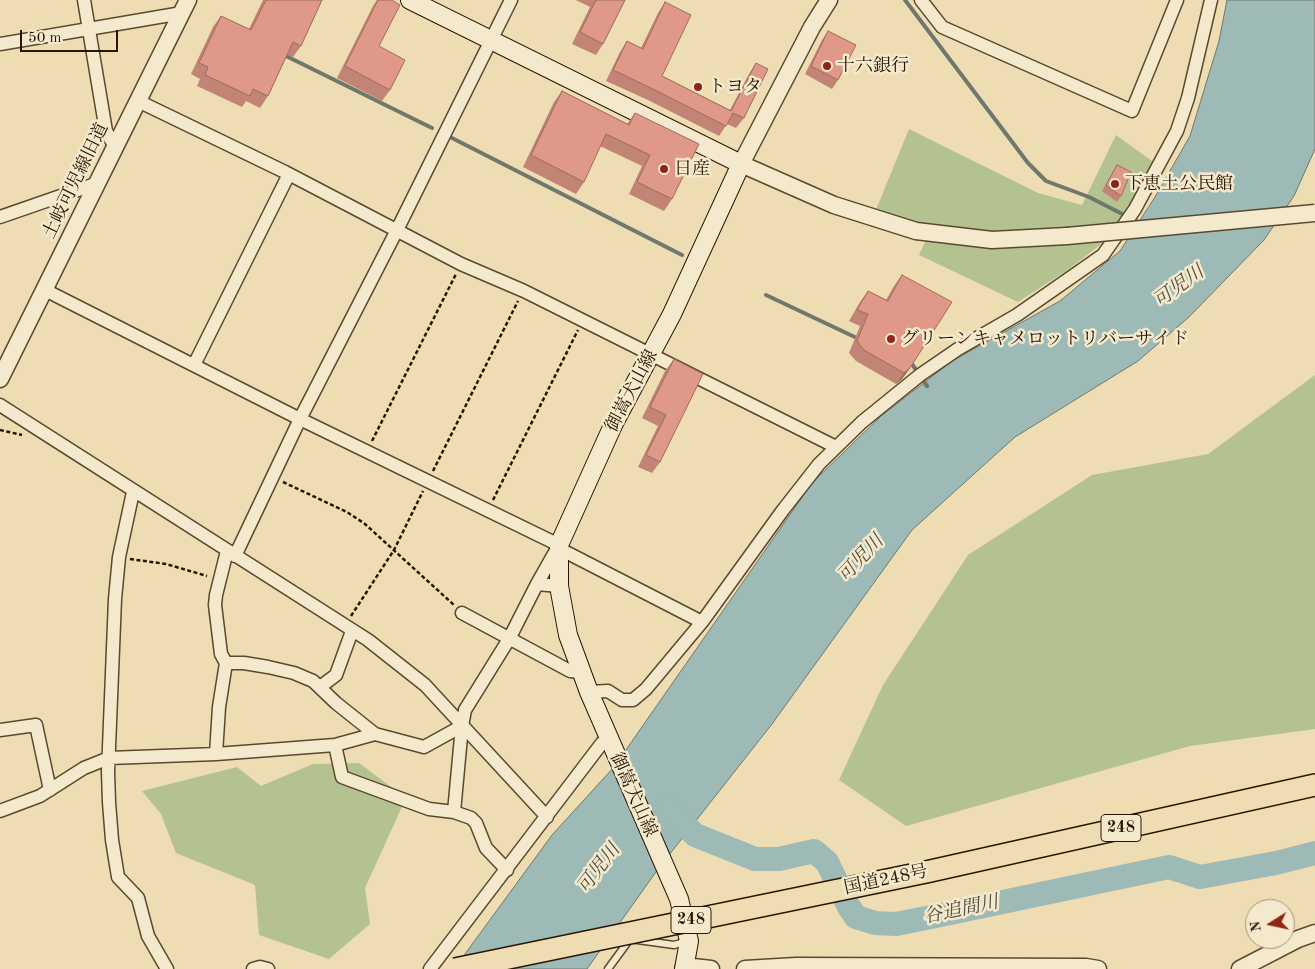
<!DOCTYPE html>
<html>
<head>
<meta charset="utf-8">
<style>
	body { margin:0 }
	#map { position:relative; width:1315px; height:969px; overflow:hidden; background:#eeddb2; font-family:"Old Standard TT",serif }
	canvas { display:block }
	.north { position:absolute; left:1245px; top:899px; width:50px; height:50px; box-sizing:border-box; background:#f4e9cd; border:1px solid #a2957c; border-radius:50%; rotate:260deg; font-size:14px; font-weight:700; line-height:20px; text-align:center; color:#281603 }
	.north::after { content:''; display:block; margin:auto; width:18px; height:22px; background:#8f2418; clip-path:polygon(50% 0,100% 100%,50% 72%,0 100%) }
	.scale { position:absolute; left:20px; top:30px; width:98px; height:22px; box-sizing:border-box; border:2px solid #281603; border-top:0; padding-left:6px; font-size:15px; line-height:18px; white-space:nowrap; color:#281603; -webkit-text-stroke:4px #f4e9cd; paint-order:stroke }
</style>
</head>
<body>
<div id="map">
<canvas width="1315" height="969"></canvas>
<div class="north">N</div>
<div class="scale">50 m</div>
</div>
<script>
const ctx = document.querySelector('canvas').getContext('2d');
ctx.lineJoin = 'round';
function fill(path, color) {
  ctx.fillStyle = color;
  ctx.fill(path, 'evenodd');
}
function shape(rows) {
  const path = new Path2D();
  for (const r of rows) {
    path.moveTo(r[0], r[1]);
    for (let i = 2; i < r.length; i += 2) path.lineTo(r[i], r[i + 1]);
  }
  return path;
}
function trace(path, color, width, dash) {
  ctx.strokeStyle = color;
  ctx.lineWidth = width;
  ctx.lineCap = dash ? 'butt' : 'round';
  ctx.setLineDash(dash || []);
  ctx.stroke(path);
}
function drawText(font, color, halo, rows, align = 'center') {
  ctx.font = font + ' "Old Standard TT","Noto Serif JP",serif';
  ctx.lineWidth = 5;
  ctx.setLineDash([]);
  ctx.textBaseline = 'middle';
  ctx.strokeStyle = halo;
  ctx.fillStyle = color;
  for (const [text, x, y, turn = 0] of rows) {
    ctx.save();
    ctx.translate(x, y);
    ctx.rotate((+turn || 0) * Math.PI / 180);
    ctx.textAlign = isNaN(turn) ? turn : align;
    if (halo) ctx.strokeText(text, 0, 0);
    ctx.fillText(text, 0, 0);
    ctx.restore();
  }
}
const green = shape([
	[909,129,1038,193,1082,205,1116,135,1159,166,1121,229,1066,271,1018,302,919,255,929,233,873,217],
	[1315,375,1315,729,1190,746,906,826,839,780,883,685,968,555,1092,475,1208,454],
	[359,763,406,798,365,888,370,924,329,959,259,935,255,885,176,853,161,814,142,791,237,767,261,786,313,764]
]);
const water = shape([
	[1227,0,1315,0,1315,149,1294,196,1264,240,1189,317,1138,361,1015,437,912,530,772,724,658,869,587,969,454,969,552,835,614,767,812,483,881,416,952,361,1060,301,1120,251,1155,197,1190,136,1219,41,1227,0]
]);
const stream = shape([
	[905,0,1028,163,1046,181,1089,197,1140,223],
	[282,54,432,128],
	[452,138,682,255],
	[766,295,859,339],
	[908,363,912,364,927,386]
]);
const river = shape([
	[667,807,695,835,755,859,779,859,814,851,827,862,849,907,856,917,875,923,896,924,936,916,1169,867,1200,877,1276,863,1315,853]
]);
const path = shape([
	[0,430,22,435],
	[372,441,456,274],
	[433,471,518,301],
	[283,482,347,512,365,524,454,605],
	[493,500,578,330],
	[130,559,166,564,207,576],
	[351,616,394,550,423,491]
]);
const service = shape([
	[608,969,630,939,674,945,688,941]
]);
const minor = shape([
	[84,0,106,131,115,147],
	[921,0,942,27,1132,111,1177,0],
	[0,44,182,13],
	[138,101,285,172,461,264,524,291,836,447],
	[0,217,98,183],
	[45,290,300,419,559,545,537,584],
	[194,365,289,174],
	[0,405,368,640,425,685,547,817],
	[133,492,119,557,115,599,108,772,109,802,112,840,118,877,138,898,148,936,167,969],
	[558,548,702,622],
	[235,556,300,419,397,230,511,0],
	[462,613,570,671,581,672],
	[226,663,244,663,268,667,294,673,313,681,336,703,375,734],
	[320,687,336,675,352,631],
	[589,692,608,691,622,700,633,700,646,689,702,622,783,510,819,464,862,422,920,375,958,349,1017,315,1103,255,1135,209,1177,131,1188,98,1211,0],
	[0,730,36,725,50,790],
	[335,745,342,777,429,809,454,812,471,818,476,823,486,848,507,870],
	[216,754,219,707,226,663,221,654,215,605,216,595,227,551],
	[0,811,40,796,84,768,109,758,216,754,335,745,375,734,424,747,462,726],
	[454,812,462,726,465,710,509,639,537,584,559,586],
	[253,969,260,967,268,969],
	[430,969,602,743,609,740]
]);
const tertiary = shape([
	[829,0,812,27,741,164,834,205,916,231,992,240,1067,236],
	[0,379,188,0],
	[684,966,711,969],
	[745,969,796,966,1086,967,1098,969],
	[1240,969,1298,939,1315,933]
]);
const secondary = shape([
	[410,0,741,164,672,314,614,423,559,545,559,586,568,635,589,692,679,899,689,941,684,969]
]);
const trunk = shape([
	[926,872,1315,785]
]);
const tertiaryBridge = shape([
	[1067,236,1315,213]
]);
const trunkBridge = shape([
	[455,969,926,872]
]);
const wall = shape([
	[263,0,322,0,301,46,293,57,287,55,268,96,260,108,246,101,242,107,197,86,200,79,191,74,213,27,221,16,249,29],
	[377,0,392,0,379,46,390,90,382,101,337,78,373,6],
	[576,0,625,0,603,44,596,55,572,44,590,7],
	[665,2,662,76,730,110,749,74,756,63,744,118,736,128,727,124,719,136,648,100,606,81,620,52,627,41,641,48,658,13],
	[828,31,838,80,832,89,805,74,822,40],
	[562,91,627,124,635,113,672,199,664,211,629,194,642,166,600,146,584,182,576,194,523,167,554,102],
	[1117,165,1121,196,1117,202,1102,191],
	[902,275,910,368,902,379,896,384,856,361,849,353,860,326,849,321,860,302,868,291,886,300,894,286],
	[674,359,660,462,652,473,638,467,658,426,642,418,665,371]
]);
const shadedWall = shape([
	[910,368,902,379,896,384,904,373]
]);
const building = shape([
	[266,0,322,0,301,46,293,42,268,96,253,89,250,96,205,75,208,67,199,63,221,16,251,30,266,0],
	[378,0,392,0,400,5,379,46,405,60,390,90,345,66,378,0],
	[596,0,625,0,603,44,580,32,596,0],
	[665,2,691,15,662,76,731,111,756,63,768,69,744,118,733,113,726,126,655,90,613,70,627,41,643,49,665,2],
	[828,31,856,45,838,80,811,66,828,31],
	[562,91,629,125,635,113,699,144,672,199,637,182,650,155,606,134,584,182,531,155,562,91],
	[1117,165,1131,172,1121,196,1106,185,1117,165],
	[902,275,952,302,910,368,904,373,864,350,857,341,868,314,857,310,868,291,888,301,902,275],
	[674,359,703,374,660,462,646,455,666,415,650,407,674,359]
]);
const markers = [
	[827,66,5,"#8f2418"],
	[698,87,5,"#8f2418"],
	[664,169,5,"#8f2418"],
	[1115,184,5,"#8f2418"],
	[891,339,5,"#8f2418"]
];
const shields = [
	[1121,828,40],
	[691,920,40]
];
const shieldNames = [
	["248",1121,828],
	["248",691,920]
];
const poiNames = [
	["十六銀行",837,66],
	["トヨタ",708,87],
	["日産",674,169],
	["下恵土公民館",1125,184],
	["グリーンキャメロットリバーサイド",901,339]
];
const streetNames = [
	["土岐可児線旧道",76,181,-64],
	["御嵩犬山線",632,391,-62],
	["御嵩犬山線",633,795,66],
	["国道248号",886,880,-12]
];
const waterNames = [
	["可児川",1179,287,-36],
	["可児川",861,559,-47],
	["可児川",599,869,-53],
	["谷追間川",961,910,-12]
];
fill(green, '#b4c290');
fill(water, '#9dbab6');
trace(water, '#6e786e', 1);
trace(stream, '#6e786e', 4);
trace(river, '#9dbab6', 24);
trace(service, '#5a482f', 9);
trace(minor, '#5a482f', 15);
trace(tertiary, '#5a482f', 19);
trace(secondary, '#281603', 20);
trace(trunk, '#281603', 24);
trace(path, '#281603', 2.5, [4, 2.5]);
trace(service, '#f4e9cd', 6);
trace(minor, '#f4e9cd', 12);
trace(tertiary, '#f4e9cd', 16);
trace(secondary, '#f4e9cd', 18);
trace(trunk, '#eeddb2', 21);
trace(tertiaryBridge, '#5a482f', 19, []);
trace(trunkBridge, '#281603', 24, []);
trace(tertiaryBridge, '#f4e9cd', 16);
trace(trunkBridge, '#eeddb2', 21);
fill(wall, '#c18475');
fill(shadedWall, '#9d6b5f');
fill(building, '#e09988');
trace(building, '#9d6b5f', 1);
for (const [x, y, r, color] of markers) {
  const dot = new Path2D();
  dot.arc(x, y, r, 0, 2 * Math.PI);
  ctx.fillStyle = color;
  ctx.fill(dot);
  trace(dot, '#f4e9cd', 2);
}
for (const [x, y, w] of shields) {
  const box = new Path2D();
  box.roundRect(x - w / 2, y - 13.5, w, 27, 4);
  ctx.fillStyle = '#f4e9cd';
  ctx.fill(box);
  trace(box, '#281603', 1);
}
drawText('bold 16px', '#281603', null, shieldNames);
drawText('18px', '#281603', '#f4e9cd', poiNames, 'left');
drawText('18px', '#281603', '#f4e9cd', streetNames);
drawText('italic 19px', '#514f42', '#f4e9cd', waterNames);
</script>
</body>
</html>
